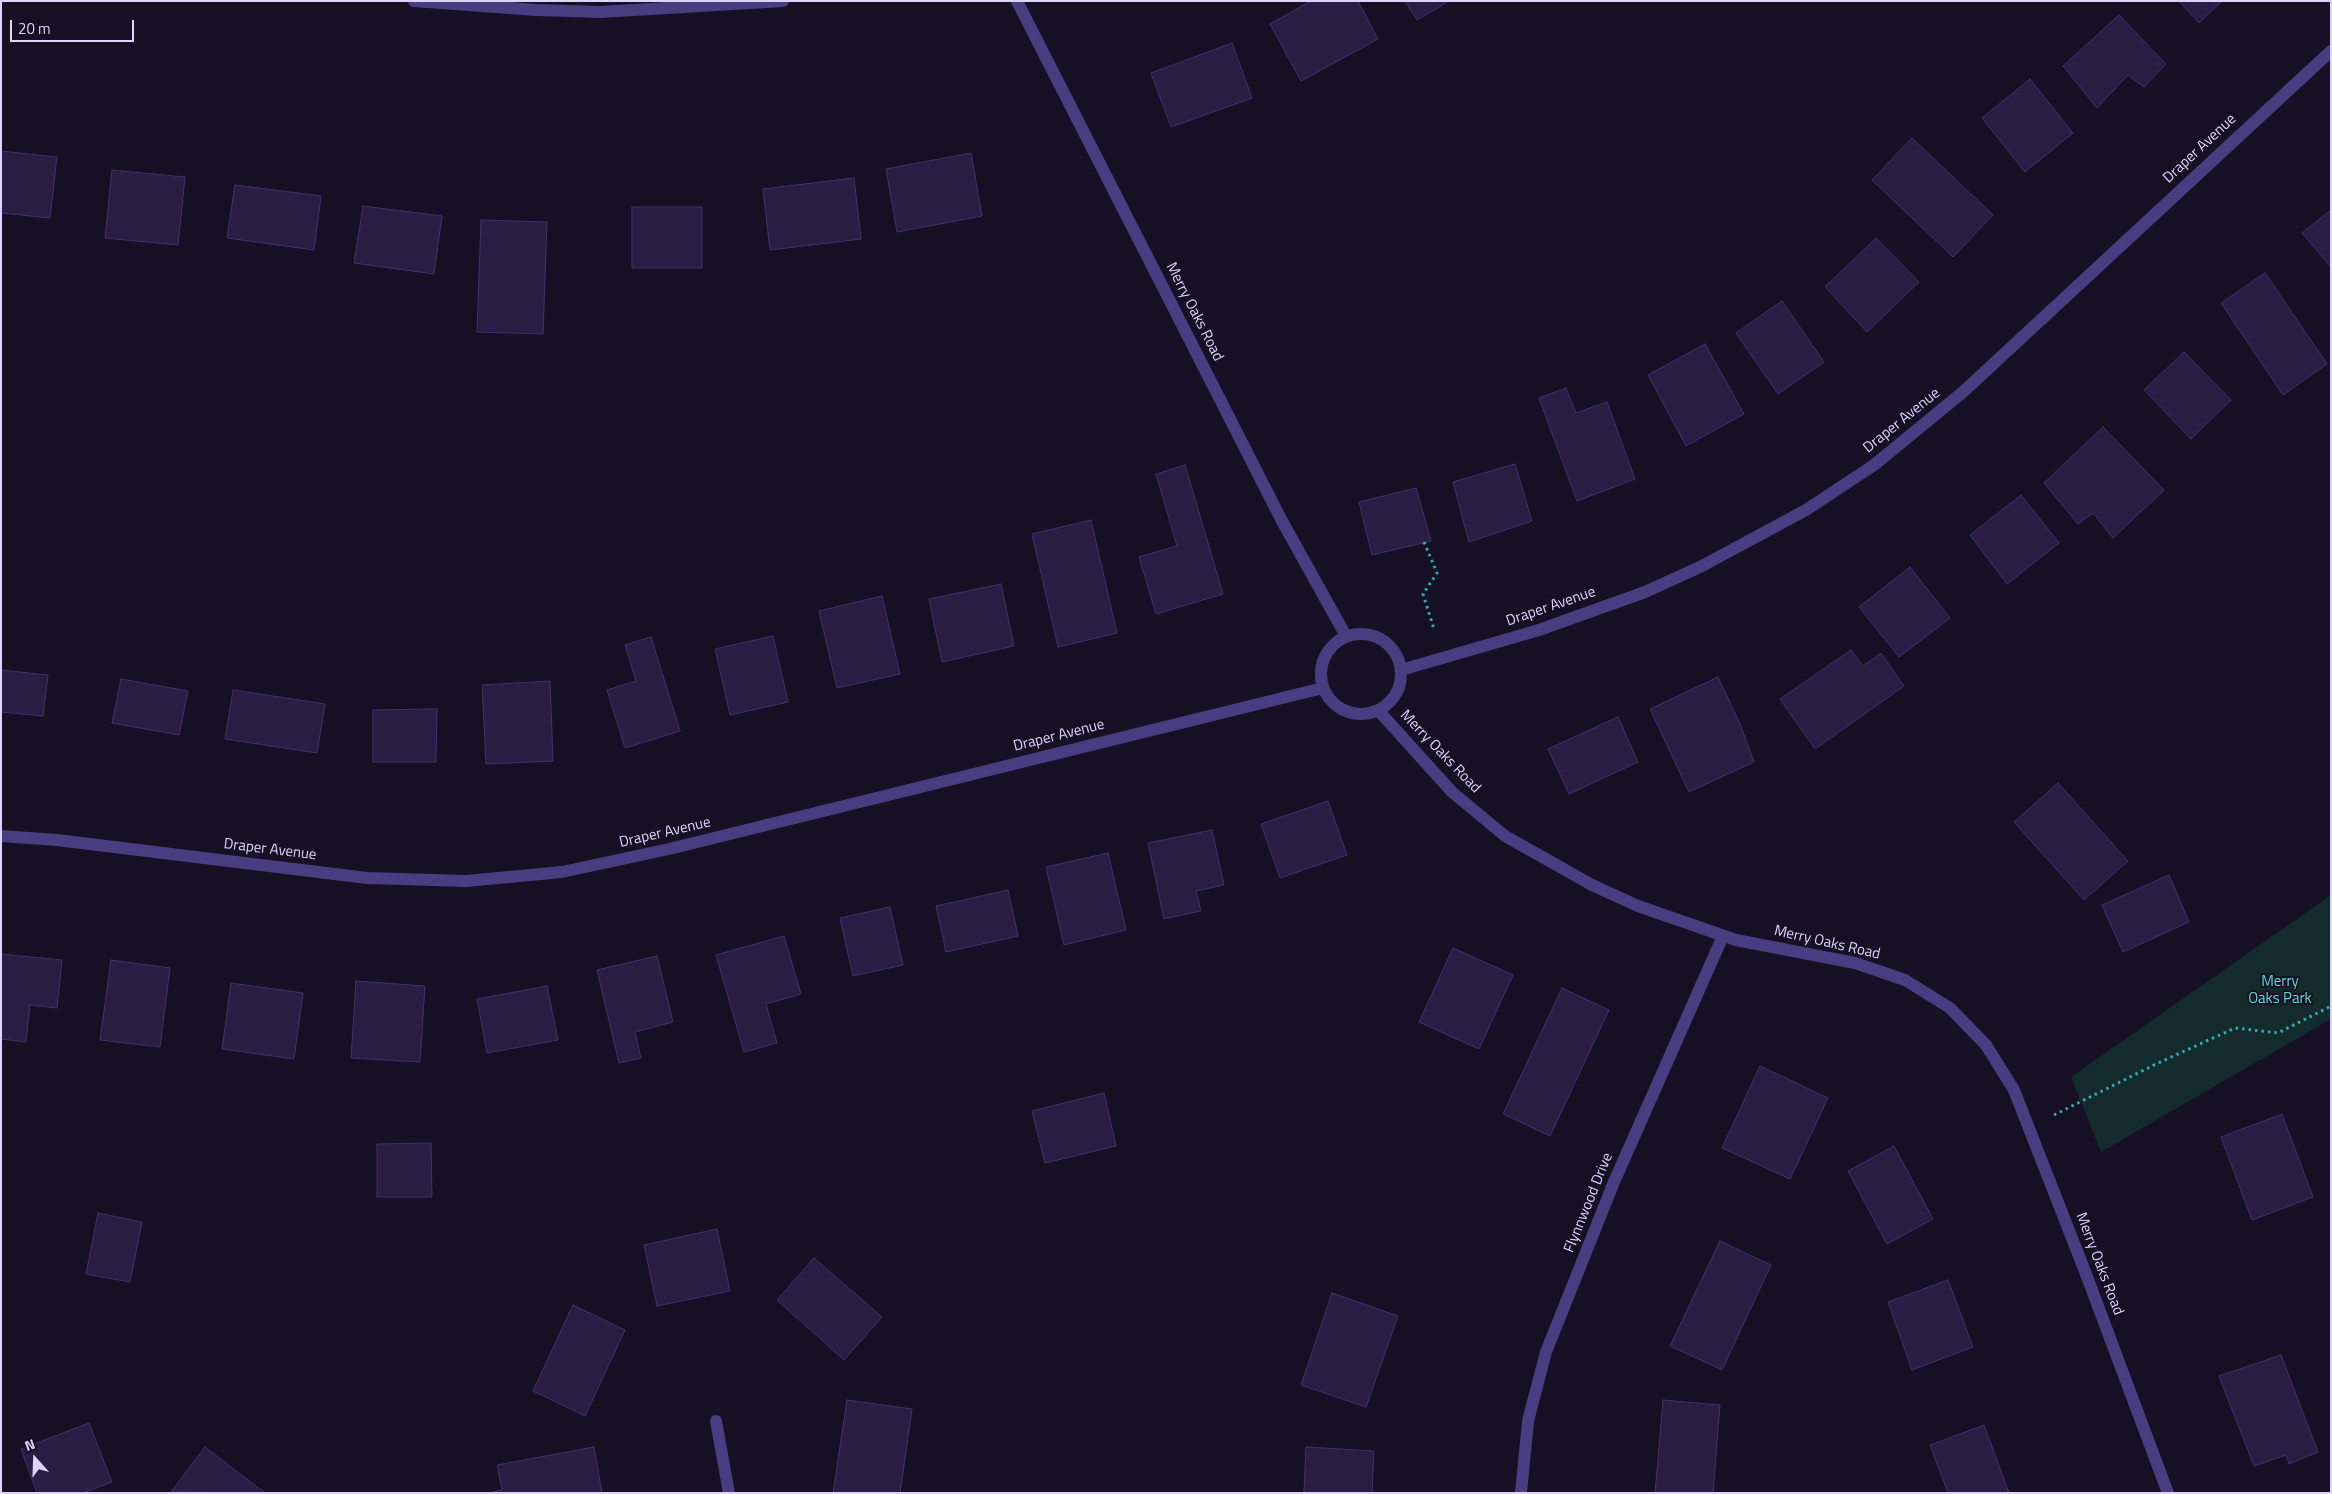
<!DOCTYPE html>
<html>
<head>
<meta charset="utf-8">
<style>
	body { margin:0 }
	#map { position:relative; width:2332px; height:1494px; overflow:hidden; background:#151024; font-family:"Titillium Web",sans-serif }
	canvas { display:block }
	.frame { position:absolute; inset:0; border:2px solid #ddd4fd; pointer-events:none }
	.north { position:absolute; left:10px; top:1434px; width:50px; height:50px; -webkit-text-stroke:4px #151024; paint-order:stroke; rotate:340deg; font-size:14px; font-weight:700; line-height:20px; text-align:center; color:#ddd4fd }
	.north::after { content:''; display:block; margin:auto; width:18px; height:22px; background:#ddd4fd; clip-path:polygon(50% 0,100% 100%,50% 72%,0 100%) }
	.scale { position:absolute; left:10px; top:20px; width:124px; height:22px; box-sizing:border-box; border:2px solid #ddd4fd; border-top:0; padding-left:6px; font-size:15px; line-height:18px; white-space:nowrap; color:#ddd4fd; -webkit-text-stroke:4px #151024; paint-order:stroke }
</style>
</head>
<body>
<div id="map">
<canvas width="2332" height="1494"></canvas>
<div class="frame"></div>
<div class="north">N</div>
<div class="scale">20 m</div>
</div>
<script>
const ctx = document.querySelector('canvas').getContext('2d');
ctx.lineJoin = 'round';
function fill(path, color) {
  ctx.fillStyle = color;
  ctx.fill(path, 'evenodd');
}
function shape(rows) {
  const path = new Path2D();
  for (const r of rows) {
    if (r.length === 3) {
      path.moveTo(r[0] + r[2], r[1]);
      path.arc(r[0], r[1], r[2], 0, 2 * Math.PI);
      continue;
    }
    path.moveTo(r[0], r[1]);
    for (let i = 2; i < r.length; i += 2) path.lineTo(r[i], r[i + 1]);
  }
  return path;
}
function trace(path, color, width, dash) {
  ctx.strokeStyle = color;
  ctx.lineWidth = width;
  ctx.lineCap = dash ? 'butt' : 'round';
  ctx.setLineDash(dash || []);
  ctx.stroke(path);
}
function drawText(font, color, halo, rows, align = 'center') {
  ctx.font = font + ' "Titillium Web",sans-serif';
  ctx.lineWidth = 4;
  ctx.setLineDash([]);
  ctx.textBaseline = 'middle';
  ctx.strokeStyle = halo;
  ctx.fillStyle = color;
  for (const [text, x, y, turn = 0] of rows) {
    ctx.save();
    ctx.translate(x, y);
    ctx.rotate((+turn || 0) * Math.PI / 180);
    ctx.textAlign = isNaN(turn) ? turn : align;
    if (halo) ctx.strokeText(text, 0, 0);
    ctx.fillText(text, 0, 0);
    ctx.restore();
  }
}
const green = shape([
	[2331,895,2331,1019,2101,1152,2071,1077]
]);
const building = shape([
	[1311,1,1358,1,1378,39,1301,81,1270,24,1311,1],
	[1405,1,1449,1,1417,20,1405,1],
	[2179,1,2222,1,2199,23,2179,1],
	[2119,15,2166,64,2144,87,2128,75,2097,108,2063,66,2119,15],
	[1232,43,1252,98,1171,127,1151,73,1232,43],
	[2030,79,2073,133,2025,172,1982,118,2030,79],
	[1912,138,1993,215,1953,257,1872,180,1912,138],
	[1,151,57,157,50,218,1,213,1,151],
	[971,153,982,216,897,232,886,169,971,153],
	[112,170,185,177,178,245,105,238,112,170],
	[854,178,861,239,770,250,763,189,854,178],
	[235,185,321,196,314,250,227,238,235,185],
	[363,206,442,216,434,274,354,263,363,206],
	[632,207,702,207,702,268,632,268,632,207],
	[2331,210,2331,267,2302,233,2331,210],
	[481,220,547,222,543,334,477,332,481,220],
	[1876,238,1919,282,1867,332,1825,287,1876,238],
	[2265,273,2327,364,2283,395,2221,303,2265,273],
	[1782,301,1824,362,1778,394,1736,333,1782,301],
	[1705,344,1744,414,1686,446,1648,375,1705,344],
	[2184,352,2231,400,2191,439,2144,390,2184,352],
	[1566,388,1576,413,1607,402,1635,479,1577,501,1539,398,1566,388],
	[2103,427,2164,490,2113,538,2093,513,2078,524,2044,483,2103,427],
	[1515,464,1532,521,1469,542,1453,482,1515,464],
	[1185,465,1223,594,1156,614,1139,557,1177,546,1156,474,1185,465],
	[1416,488,1431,541,1372,555,1359,502,1416,488],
	[2021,495,2059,543,2007,584,1970,535,2021,495],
	[1091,520,1117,633,1058,647,1032,534,1091,520],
	[1910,567,1950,618,1899,657,1859,607,1910,567],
	[1001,584,1014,646,942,662,929,599,1001,584],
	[882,596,900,674,837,688,819,611,882,596],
	[773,636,788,702,730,715,715,649,773,636],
	[651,637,680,731,625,748,607,690,636,681,625,645,651,637],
	[1851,650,1863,666,1881,653,1904,686,1815,749,1780,699,1851,650],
	[1,670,48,675,43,716,1,712,1,670],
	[1718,677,1740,724,1754,762,1689,792,1650,709,1718,677],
	[121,679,188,691,179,735,112,723,121,679],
	[550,681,553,761,486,764,482,685,550,681],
	[233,690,325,704,317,753,225,739,233,690],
	[437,709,436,762,373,762,373,710,437,709],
	[1618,717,1638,762,1569,794,1548,749,1618,717],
	[2058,783,2128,861,2084,900,2014,822,2058,783],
	[1328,801,1347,855,1280,878,1261,824,1328,801],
	[1212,830,1224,885,1196,891,1201,911,1164,919,1148,843,1212,830],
	[1108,853,1126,930,1064,945,1046,867,1108,853],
	[2169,875,2189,922,2123,952,2102,905,2169,875],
	[1008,890,1018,936,946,952,936,906,1008,890],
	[890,907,903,965,853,976,840,918,890,907],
	[784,936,801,994,766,1004,777,1043,744,1052,716,955,784,936],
	[1453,948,1513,975,1479,1049,1419,1022,1453,948],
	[1,954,62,960,57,1008,30,1005,26,1042,1,1039,1,954],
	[657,956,673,1022,635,1032,641,1058,619,1063,597,970,657,956],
	[111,960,170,968,160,1047,100,1040,111,960],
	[356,981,425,986,420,1062,351,1058,356,981],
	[231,983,303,993,294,1059,222,1049,231,983],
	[547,986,558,1040,487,1053,477,999,547,986],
	[1562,988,1609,1010,1550,1136,1503,1114,1562,988],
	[1760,1066,1828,1098,1790,1179,1722,1148,1760,1066],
	[1104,1093,1116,1146,1045,1163,1032,1111,1104,1093],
	[2282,1114,2313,1197,2252,1220,2221,1137,2282,1114],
	[431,1143,432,1197,377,1197,377,1144,431,1143],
	[1894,1146,1933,1219,1887,1244,1848,1171,1894,1146],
	[98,1213,142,1222,130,1282,86,1274,98,1213],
	[717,1229,730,1291,657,1306,644,1245,717,1229],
	[1720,1241,1771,1265,1722,1370,1670,1346,1720,1241],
	[814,1258,882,1317,844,1360,777,1300,814,1258],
	[1948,1280,1973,1347,1912,1370,1888,1302,1948,1280],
	[1332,1293,1398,1316,1366,1407,1301,1385,1332,1293],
	[573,1305,625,1330,585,1416,533,1391,573,1305],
	[2281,1355,2318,1452,2289,1464,2286,1455,2254,1466,2219,1376,2281,1355],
	[847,1400,912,1409,900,1493,833,1493,847,1400],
	[1663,1400,1720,1405,1713,1493,1655,1493,1663,1400],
	[89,1423,112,1482,83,1493,37,1493,21,1449,89,1423],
	[1984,1425,2009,1493,1948,1493,1930,1445,1984,1425],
	[205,1447,265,1493,171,1492,205,1447],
	[594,1447,602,1493,489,1493,502,1490,497,1465,594,1447],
	[1306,1447,1374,1451,1372,1493,1304,1493,1306,1447]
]);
const path = shape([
	[1424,542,1437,573,1423,594,1434,629],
	[2054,1115,2156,1064,2235,1028,2278,1033,2331,1006]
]);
const street = shape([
	[414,1,536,10,601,12,783,1],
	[1017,1,1282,521,1346,636],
	[1361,674,40],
	[1401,670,1539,630,1645,592,1700,567,1806,510,1874,465,1963,392,2331,51],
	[1378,710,1452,792,1505,836,1592,885,1638,906,1736,940,1855,963,1905,980,1950,1008,1986,1045,2014,1090,2086,1274,2168,1493],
	[1,836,57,840,367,878,466,881,562,872,669,849,1323,688],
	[716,1421,729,1493],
	[1521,1493,1528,1421,1546,1352,1614,1182,1723,936]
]);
const streetNames = [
	["Draper Avenue",2200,149,-43],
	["Merry Oaks Road",1194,312,63],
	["Draper Avenue",1902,421,-39],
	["Draper Avenue",1551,607,-19],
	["Draper Avenue",1059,736,-14],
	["Merry Oaks Road",1440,752,46],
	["Draper Avenue",665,833,-13],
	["Draper Avenue",270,850,7],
	["Merry Oaks Road",1827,943,13],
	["Flynnwood Drive",1589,1203,-68],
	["Merry Oaks Road",2099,1264,69]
];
const parkNames = [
	["Merry",2280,982],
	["Oaks Park",2280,999]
];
fill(green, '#132b2d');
fill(building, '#291d43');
trace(building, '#43306e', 1);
trace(path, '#35aab0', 3, [2.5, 4]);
trace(street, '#473d80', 12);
drawText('15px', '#ddd4fd', '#151024', streetNames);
drawText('15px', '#64d9c9', '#151024', parkNames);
</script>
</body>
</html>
